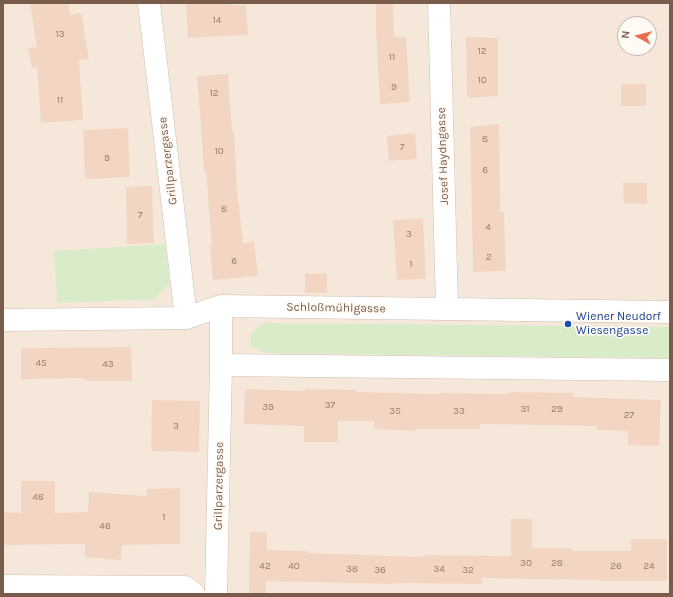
<!DOCTYPE html>
<html>
<head>
<meta charset="utf-8">
<style>
	body { margin:0 }
	#map { position:relative; width:673px; height:597px; overflow:hidden; background:#fdf6ec; font-family:Karla,sans-serif }
	canvas { display:block }
	.frame { position:absolute; inset:0; border:4px solid #7a5c4d; pointer-events:none }
	.north { position:absolute; left:617px; top:16px; width:40px; height:40px; box-sizing:border-box; background:#fffaf3; border:1px solid #cabbb1; border-radius:50%; rotate:277deg; font-size:11px; font-weight:700; line-height:16px; text-align:center; color:#7a5c4d }
	.north::after { content:''; display:block; margin:auto; width:14px; height:18px; background:#e76f51; clip-path:polygon(50% 0,100% 100%,50% 72%,0 100%) }
</style>
</head>
<body>
<div id="map">
<canvas width="673" height="597"></canvas>
<div class="frame"></div>
<div class="north">N</div>
</div>
<script>
const ctx = document.querySelector('canvas').getContext('2d');
ctx.lineJoin = 'round';
function fill(path, color) {
  ctx.fillStyle = color;
  ctx.fill(path, 'evenodd');
}
function shape(rows) {
  const path = new Path2D();
  for (const r of rows) {
    path.moveTo(r[0], r[1]);
    for (let i = 2; i < r.length; i += 2) path.lineTo(r[i], r[i + 1]);
  }
  return path;
}
function trace(path, color, width, dash) {
  ctx.strokeStyle = color;
  ctx.lineWidth = width;
  ctx.lineCap = dash ? 'butt' : 'round';
  ctx.setLineDash(dash || []);
  ctx.stroke(path);
}
function drawText(font, color, halo, rows, align = 'center') {
  ctx.font = font + ' Karla,sans-serif';
  ctx.lineWidth = 3.5;
  ctx.setLineDash([]);
  ctx.textBaseline = 'middle';
  ctx.strokeStyle = halo;
  ctx.fillStyle = color;
  for (const [text, x, y, turn = 0] of rows) {
    ctx.save();
    ctx.translate(x, y);
    ctx.rotate((+turn || 0) * Math.PI / 180);
    ctx.textAlign = isNaN(turn) ? turn : align;
    if (halo) ctx.strokeText(text, 0, 0);
    ctx.fillText(text, 0, 0);
    ctx.restore();
  }
}
const residential = shape([
	[3,3,670,3,670,594,3,594],
	[625,24,649,24,649,48,625,48]
]);
const green = shape([
	[165,244,170,283,155,299,57,303,54,251],
	[264,323,670,327,670,358,265,353,251,346,251,333]
]);
const building = shape([
	[30,3,68,3,70,15,81,13,89,59,79,60,83,120,41,123,37,67,32,68,28,48,37,47],
	[186,3,229,3,229,5,246,5,248,35,188,38],
	[376,3,393,3,394,37,406,37,410,102,380,104,376,30],
	[466,37,498,38,498,96,469,98,469,96,467,96],
	[228,74,232,132,234,132,237,190,243,243,254,242,258,276,213,280,210,246,212,246,206,171,204,171,200,113,197,76],
	[621,84,646,84,646,106,621,106],
	[499,124,500,212,504,212,506,271,473,272,470,127],
	[128,128,130,177,85,179,83,130],
	[415,133,417,159,389,161,387,136],
	[623,183,647,183,647,204,624,203],
	[152,186,154,243,127,244,126,187],
	[423,218,426,279,397,280,393,220],
	[327,273,327,293,305,293,305,274],
	[131,347,132,381,85,381,85,378,21,379,21,348],
	[245,389,305,391,305,389,356,390,356,392,439,394,439,393,510,394,510,392,573,393,573,397,661,400,659,446,628,445,628,431,597,430,597,426,480,424,480,429,416,429,416,431,374,429,374,421,338,421,338,442,304,442,304,426,244,424],
	[152,400,200,401,199,452,151,451],
	[21,481,55,481,55,513,88,512,89,492,147,496,147,489,180,488,180,544,122,545,121,560,85,557,85,544,3,545,3,512,21,513],
	[511,519,532,519,532,548,572,548,572,551,631,551,631,539,667,539,667,581,601,581,601,580,482,578,482,584,394,583,394,584,266,581,266,594,249,593,250,532,267,532,267,550,308,551,308,553,425,557,425,555,511,556]
]);
const path = shape([
	[670,594,670,587]
]);
const minor = shape([
	[149,3,186,318],
	[439,3,447,309],
	[3,320,186,318,221,306,670,312],
	[221,365,670,370],
	[3,586,185,587,194,594],
	[216,594,221,365,221,306]
]);
const markers = [
	[568,324,4,"#1a4fb4"]
];
const numberNames = [
	["14",217,20],
	["13",60,34],
	["12",482,51],
	["11",392,57],
	["10",482,80],
	["9",394,87],
	["12",214,93],
	["11",60,100],
	["8",485,139],
	["7",402,147],
	["10",219,151],
	["9",107,158],
	["6",485,170],
	["8",224,209],
	["7",140,215],
	["4",488,227],
	["3",409,234],
	["2",489,257],
	["6",234,261],
	["1",411,264],
	["45",41,363],
	["43",108,364],
	["37",330,405],
	["39",268,407],
	["31",525,409],
	["29",557,409],
	["35",395,411],
	["33",459,411],
	["27",629,415],
	["3",176,426],
	["48",38,497],
	["1",164,517],
	["46",105,526],
	["30",526,563],
	["28",557,563],
	["42",265,566],
	["40",294,566],
	["26",616,566],
	["24",649,566],
	["38",352,569],
	["34",439,569],
	["36",380,570],
	["32",468,570]
];
const streetNames = [
	["Josef Haydngasse",443,156,-92],
	["Grillparzergasse",168,161,-97],
	["Schloßmühlgasse",336,308,1],
	["Grillparzergasse",219,486,-89]
];
const transitNames = [
	["Wiener Neudorf",576,317],
	["Wiesengasse",576,331]
];
fill(residential, '#f5e8da');
fill(green, '#d8ecc9');
fill(building, '#f3d5c3');
trace(minor, '#d1beb0', 23);
trace(path, '#d9b8a5', 2.5, [1, 3]);
trace(minor, '#fff', 22);
for (const [x, y, r, color] of markers) {
  const dot = new Path2D();
  dot.arc(x, y, r, 0, 2 * Math.PI);
  ctx.fillStyle = color;
  ctx.fill(dot);
  trace(dot, '#fffaf3', 1.5);
}
drawText('10px', '#987a6a', null, numberNames);
drawText('12px', '#7a5c4d', '#fffaf3', streetNames);
drawText('12px', '#164399', '#fffaf3', transitNames, 'left');
</script>
</body>
</html>
